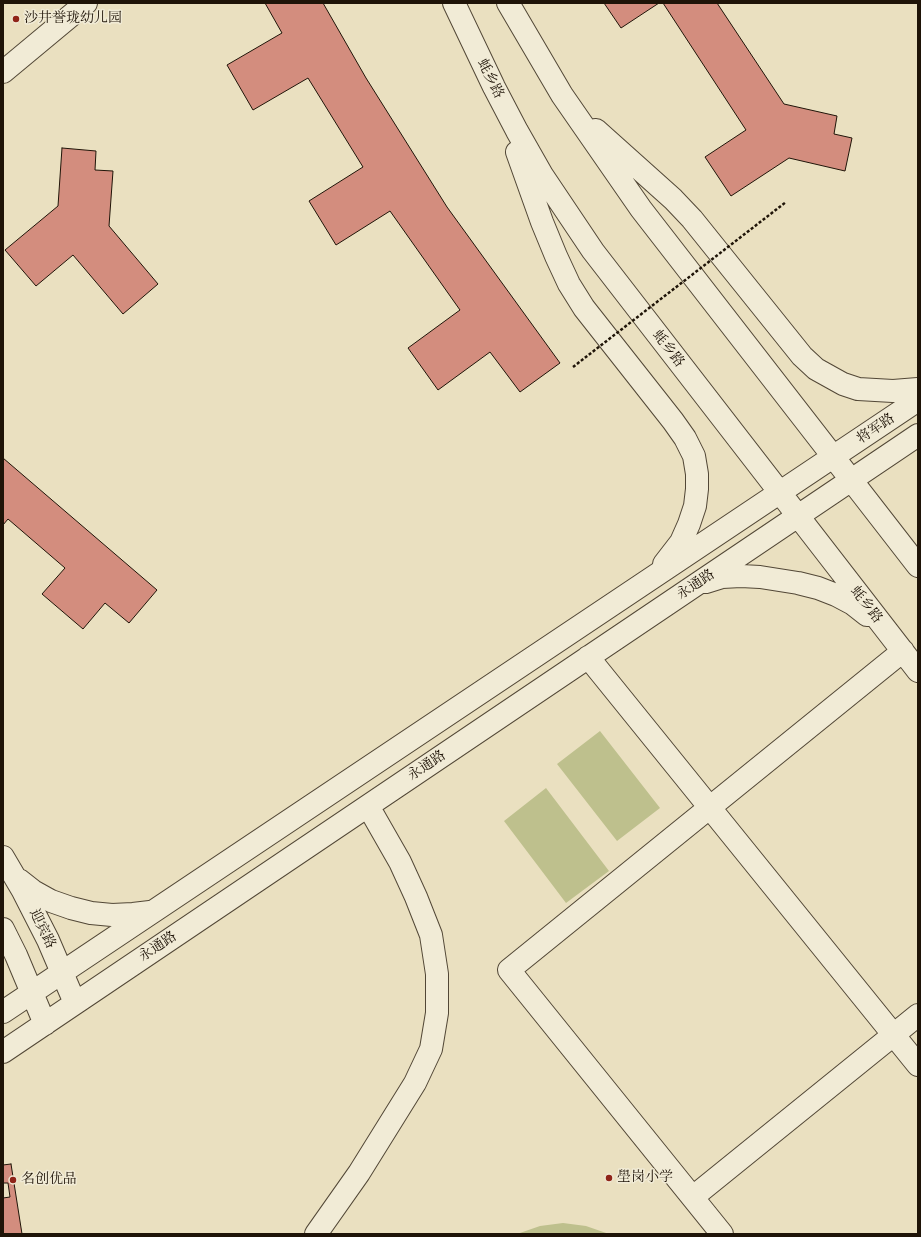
<!DOCTYPE html>
<html>
<head>
<meta charset="utf-8">
<style>
	body { margin:0 }
	#map { position:relative; width:921px; height:1237px; overflow:hidden; background:#eae0c0; font-family:Alegreya,serif }
	canvas { display:block }
	.frame { position:absolute; inset:0; border:4px solid #1f1408; pointer-events:none }
</style>
</head>
<body>
<div id="map">
<canvas width="921" height="1237"></canvas>
<div class="frame"></div>
</div>
<script>
const ctx = document.querySelector('canvas').getContext('2d');
ctx.lineJoin = 'round';
function fill(path, color) {
  ctx.fillStyle = color;
  ctx.fill(path, 'evenodd');
}
function shape(rows) {
  const path = new Path2D();
  for (const r of rows) {
    path.moveTo(r[0], r[1]);
    for (let i = 2; i < r.length; i += 2) path.lineTo(r[i], r[i + 1]);
  }
  return path;
}
function trace(path, color, width, dash) {
  ctx.strokeStyle = color;
  ctx.lineWidth = width;
  ctx.lineCap = dash ? 'butt' : 'round';
  ctx.setLineDash(dash || []);
  ctx.stroke(path);
}
function drawText(font, color, halo, rows, align = 'center') {
  ctx.font = font + ' Alegreya,"Noto Serif SC",serif';
  ctx.lineWidth = 3;
  ctx.setLineDash([]);
  ctx.textBaseline = 'middle';
  ctx.strokeStyle = halo;
  ctx.fillStyle = color;
  for (const [text, x, y, turn = 0] of rows) {
    ctx.save();
    ctx.translate(x, y);
    ctx.rotate((+turn || 0) * Math.PI / 180);
    ctx.textAlign = isNaN(turn) ? turn : align;
    if (halo) ctx.strokeText(text, 0, 0);
    ctx.fillText(text, 0, 0);
    ctx.restore();
  }
}
const green = shape([
	[600,731,660,808,617,841,557,764],
	[546,788,609,871,566,903,504,821],
	[563,1223,586,1226,609,1234,517,1234,540,1226]
]);
const building = shape([
	[265,3,323,3,366,78,447,207,560,363,520,392,490,352,438,390,408,348,460,310,390,211,336,245,309,201,363,167,308,78,253,110,227,65,282,33,265,3],
	[604,3,659,3,621,28,604,3],
	[663,3,717,3,784,104,837,116,834,134,852,138,845,171,789,158,731,196,705,157,746,130,663,3],
	[62,148,96,151,95,170,113,171,109,226,158,284,123,314,73,255,36,286,5,250,58,206,62,148],
	[3,458,157,590,129,623,105,603,83,629,42,594,65,568,8,519,3,525,3,458],
	[11,1164,22,1234,3,1234,3,1165,11,1164],
	[3,1183,8,1183,10,1197,3,1198,3,1183]
]);
const minor = shape([
	[454,3,494,87,517,131,542,175,593,251,918,671],
	[508,3,562,95,641,209,918,566],
	[3,72,86,3],
	[596,130,673,199,692,219,802,356,816,369,843,384,858,389,893,391,918,389],
	[517,152,542,222,556,256,569,284,584,308,673,421,685,438,694,456,697,474,697,489,695,506,689,524,681,542,664,564],
	[706,582,722,577,741,576,760,577,798,583,818,588,836,595,853,604,867,615],
	[588,657,918,1065],
	[3,857,23,891,48,940,75,1003],
	[19,880,33,891,51,901,71,908,91,913,112,915,133,914,150,912],
	[3,929,16,955,45,1024],
	[3,1012,918,400],
	[3,1052,918,435],
	[693,1197,918,1015],
	[316,1234,359,1173,415,1083,431,1049,437,1013,437,974,431,935,416,897,400,862,368,806],
	[722,1234,509,970,903,651]
]);
const pathBridge = shape([
	[573,367,786,202]
]);
const markers = [
	[16,19,4,"#8f2418"],
	[609,1178,4,"#8f2418"],
	[13,1180,4,"#8f2418"]
];
const poiNames = [
	["沙井誉珑幼儿园",24,19],
	["壆岗小学",617,1178],
	["名创优品",21,1180]
];
const streetNames = [
	["蚝乡路",490,79,63],
	["蚝乡路",668,349,52],
	["将军路",876,429,-34],
	["永通路",696,585,-34],
	["蚝乡路",866,605,52],
	["永通路",427,766,-34],
	["迎宾路",42,929,64],
	["永通路",158,947,-34]
];
fill(green, '#bec08d');
fill(building, '#d38d7e');
trace(building, '#1f1408', 1);
trace(minor, '#524736', 24);
trace(minor, '#f1ebd6', 22);
trace(pathBridge, '#1f1408', 2.5, [3, 2]);
for (const [x, y, r, color] of markers) {
  const dot = new Path2D();
  dot.arc(x, y, r, 0, 2 * Math.PI);
  ctx.fillStyle = color;
  ctx.fill(dot);
  trace(dot, '#f1ebd6', 1.5);
}
drawText('14px', '#1f1408', '#f1ebd6', poiNames, 'left');
drawText('14px', '#1f1408', '#f1ebd6', streetNames);
</script>
</body>
</html>
